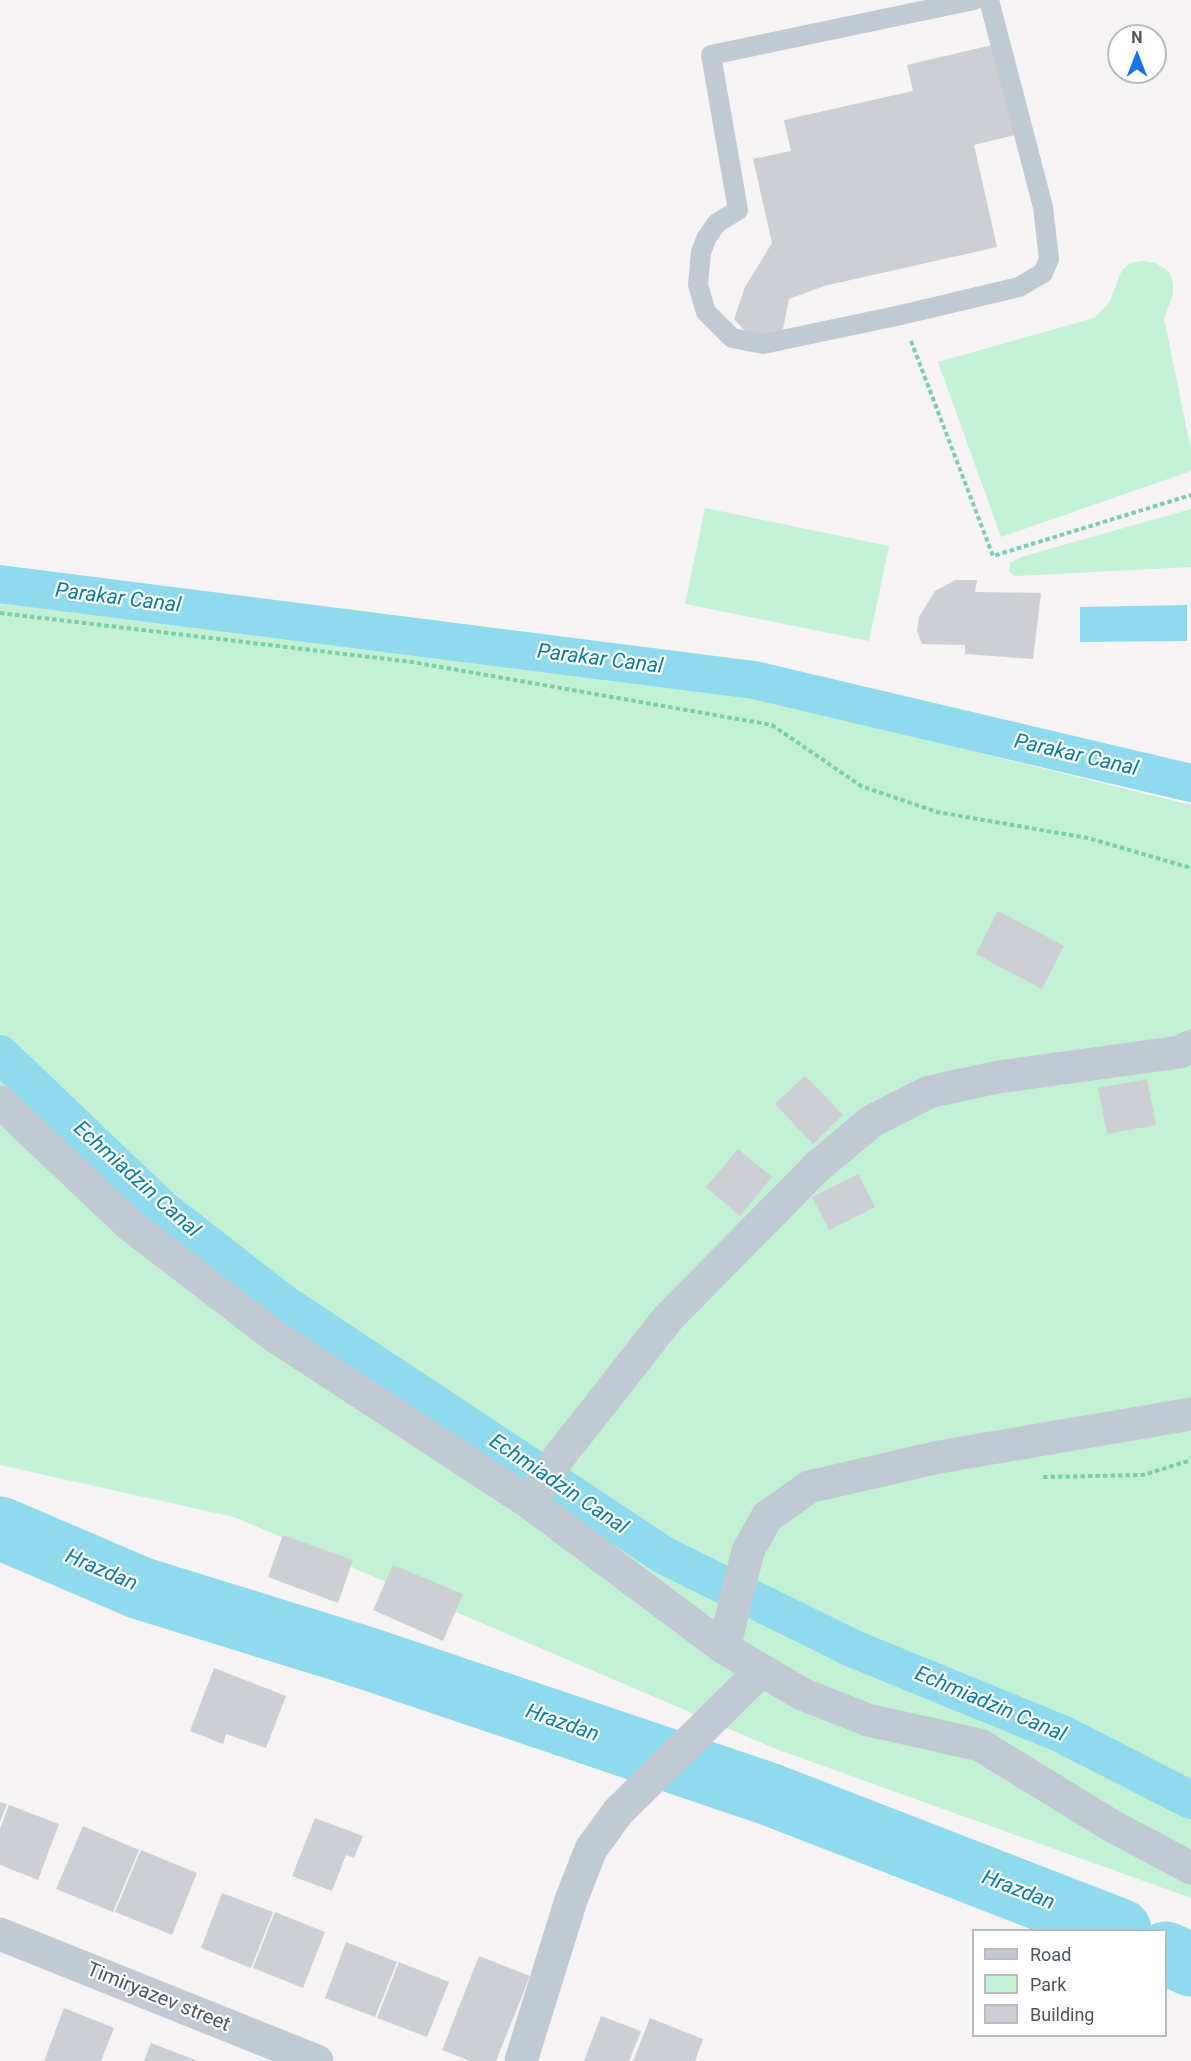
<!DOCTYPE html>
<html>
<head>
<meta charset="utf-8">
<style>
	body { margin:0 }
	#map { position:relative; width:1191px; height:2061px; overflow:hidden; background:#f5f3f3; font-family:Roboto,sans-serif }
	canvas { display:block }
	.legend { position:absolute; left:972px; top:1929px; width:195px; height:108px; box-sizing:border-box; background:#fff; border:2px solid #b7bbc0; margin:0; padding:8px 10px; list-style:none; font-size:18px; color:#4a5661 }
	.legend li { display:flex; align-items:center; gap:12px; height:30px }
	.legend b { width:30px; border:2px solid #b7bbc0 }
	.north { position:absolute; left:1107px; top:24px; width:60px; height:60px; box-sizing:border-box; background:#fff; border:2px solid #b7bbc0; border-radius:50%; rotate:0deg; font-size:16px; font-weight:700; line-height:24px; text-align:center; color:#4a5661 }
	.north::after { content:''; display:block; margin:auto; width:21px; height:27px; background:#1a73e8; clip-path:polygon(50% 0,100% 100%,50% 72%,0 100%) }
</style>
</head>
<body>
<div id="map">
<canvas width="1191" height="2061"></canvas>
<ul class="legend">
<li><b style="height:8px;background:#c1cad2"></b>Road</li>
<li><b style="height:16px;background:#c3f1d5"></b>Park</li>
<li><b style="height:16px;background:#cdcfd5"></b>Building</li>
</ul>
<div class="north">N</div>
</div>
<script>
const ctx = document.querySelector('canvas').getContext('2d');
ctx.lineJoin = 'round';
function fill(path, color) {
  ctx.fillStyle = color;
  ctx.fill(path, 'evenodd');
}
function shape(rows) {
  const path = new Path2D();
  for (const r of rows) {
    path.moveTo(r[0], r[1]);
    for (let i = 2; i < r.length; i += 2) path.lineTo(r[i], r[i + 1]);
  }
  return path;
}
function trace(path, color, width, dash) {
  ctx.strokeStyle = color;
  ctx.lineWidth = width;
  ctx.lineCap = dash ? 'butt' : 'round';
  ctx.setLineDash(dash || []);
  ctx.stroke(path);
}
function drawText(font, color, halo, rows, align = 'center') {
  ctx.font = font + ' Roboto,sans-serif';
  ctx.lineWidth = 4.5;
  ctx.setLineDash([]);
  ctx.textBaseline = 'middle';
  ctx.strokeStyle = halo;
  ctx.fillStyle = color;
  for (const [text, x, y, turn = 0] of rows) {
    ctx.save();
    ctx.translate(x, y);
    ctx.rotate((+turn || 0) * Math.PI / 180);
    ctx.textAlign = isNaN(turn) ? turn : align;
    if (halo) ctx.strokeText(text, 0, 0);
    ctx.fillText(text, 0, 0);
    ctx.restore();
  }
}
const green = shape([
	[1143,261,1156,263,1169,272,1173,283,1173,295,1164,318,1191,450,1191,471,1001,537,938,362,1094,318,1109,303,1122,270,1131,263],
	[705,508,889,546,869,641,685,604],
	[1191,509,1191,567,1015,576,1009,571,1010,563,1021,557],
	[0,570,736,693,1191,805,1191,1898,776,1749,234,1517,0,1465]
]);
const water = shape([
	[1187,605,1187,641,1080,642,1080,607]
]);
const canal = shape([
	[0,584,754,680,1191,783],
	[0,1054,161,1208,283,1303,665,1556,854,1649,1062,1734,1191,1800]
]);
const river = shape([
	[0,1528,140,1588,366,1658,769,1794,1120,1930],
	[1166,1953,1191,1965]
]);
const building = shape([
	[992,45,1015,135,974,145,997,247,824,286,789,299,783,329,767,337,746,332,734,319,745,287,772,243,753,159,791,151,784,120,913,91,907,65],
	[955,580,977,580,975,592,1041,593,1033,659,965,654,965,645,922,644,917,631,919,617,935,591],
	[998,911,1064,946,1042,989,976,954],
	[805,1076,843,1115,813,1144,775,1104],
	[1147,1079,1156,1125,1107,1134,1098,1088],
	[738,1149,772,1177,740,1216,706,1187],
	[858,1174,875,1207,829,1230,812,1197],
	[283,1535,353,1560,338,1603,268,1577],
	[393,1565,463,1594,443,1641,373,1610],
	[214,1668,286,1696,266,1748,226,1734,223,1744,190,1731],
	[0,1802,7,1804,0,1822],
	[9,1805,59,1824,38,1880,0,1865,0,1829],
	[315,1818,363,1836,354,1858,346,1855,332,1891,292,1876],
	[83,1826,139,1850,113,1912,56,1889],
	[141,1850,197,1873,172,1935,115,1912],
	[222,1893,273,1912,251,1968,201,1948],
	[275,1912,325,1932,303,1988,253,1968],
	[346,1942,397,1962,375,2017,325,1998],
	[479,1956,530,1976,496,2061,470,2061,442,2050],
	[399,1962,449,1982,427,2037,377,2018],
	[64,2008,114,2028,101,2061,44,2061],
	[601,2016,641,2031,629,2061,584,2061],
	[650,2018,703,2039,695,2061,633,2061],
	[151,2043,198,2061,144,2061]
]);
const path = shape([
	[911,341,993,556,1191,495],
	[0,613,412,662,772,725,861,786,937,812,1088,838,1191,868],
	[1043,1477,1143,1475,1191,1460]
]);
const lane = shape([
	[974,0,711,55,738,210,717,223,707,237,701,252,698,285,706,312,732,338,763,344,901,315,1019,287,1043,273,1049,259,1043,207,989,0]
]);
const street = shape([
	[0,1102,131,1226,273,1335,530,1503,724,1648,802,1694,868,1720,980,1745,1112,1826,1191,1868],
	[530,1503,559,1457,669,1317,817,1167,872,1121,929,1092,998,1077,1180,1052,1191,1046],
	[724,1648,748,1551,767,1517,809,1487,939,1457,1191,1414],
	[0,1934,317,2061],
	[521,2061,571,1900,591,1849,618,1812,761,1671]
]);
const streetNames = [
	["Timiryazev street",158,1998,22]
];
const waterNames = [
	["Parakar Canal",118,599,7],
	["Parakar Canal",600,660,7],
	["Parakar Canal",1076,756,13],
	["Echmiadzin Canal",136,1180,42],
	["Echmiadzin Canal",558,1485,34],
	["Hrazdan",101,1571,23],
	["Echmiadzin Canal",990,1705,23],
	["Hrazdan",562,1724,19],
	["Hrazdan",1018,1891,21]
];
fill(green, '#c3f1d5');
fill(water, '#90daee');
trace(canal, '#90daee', 38);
trace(river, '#90daee', 63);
fill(building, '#cdcfd5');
trace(path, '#7ad0a6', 4, [4.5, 3]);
trace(lane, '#c1cad2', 20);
trace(street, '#c1cad2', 33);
drawText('20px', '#4a5661', '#fff', streetNames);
drawText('italic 21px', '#0c7c9b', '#fff', waterNames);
</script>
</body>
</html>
